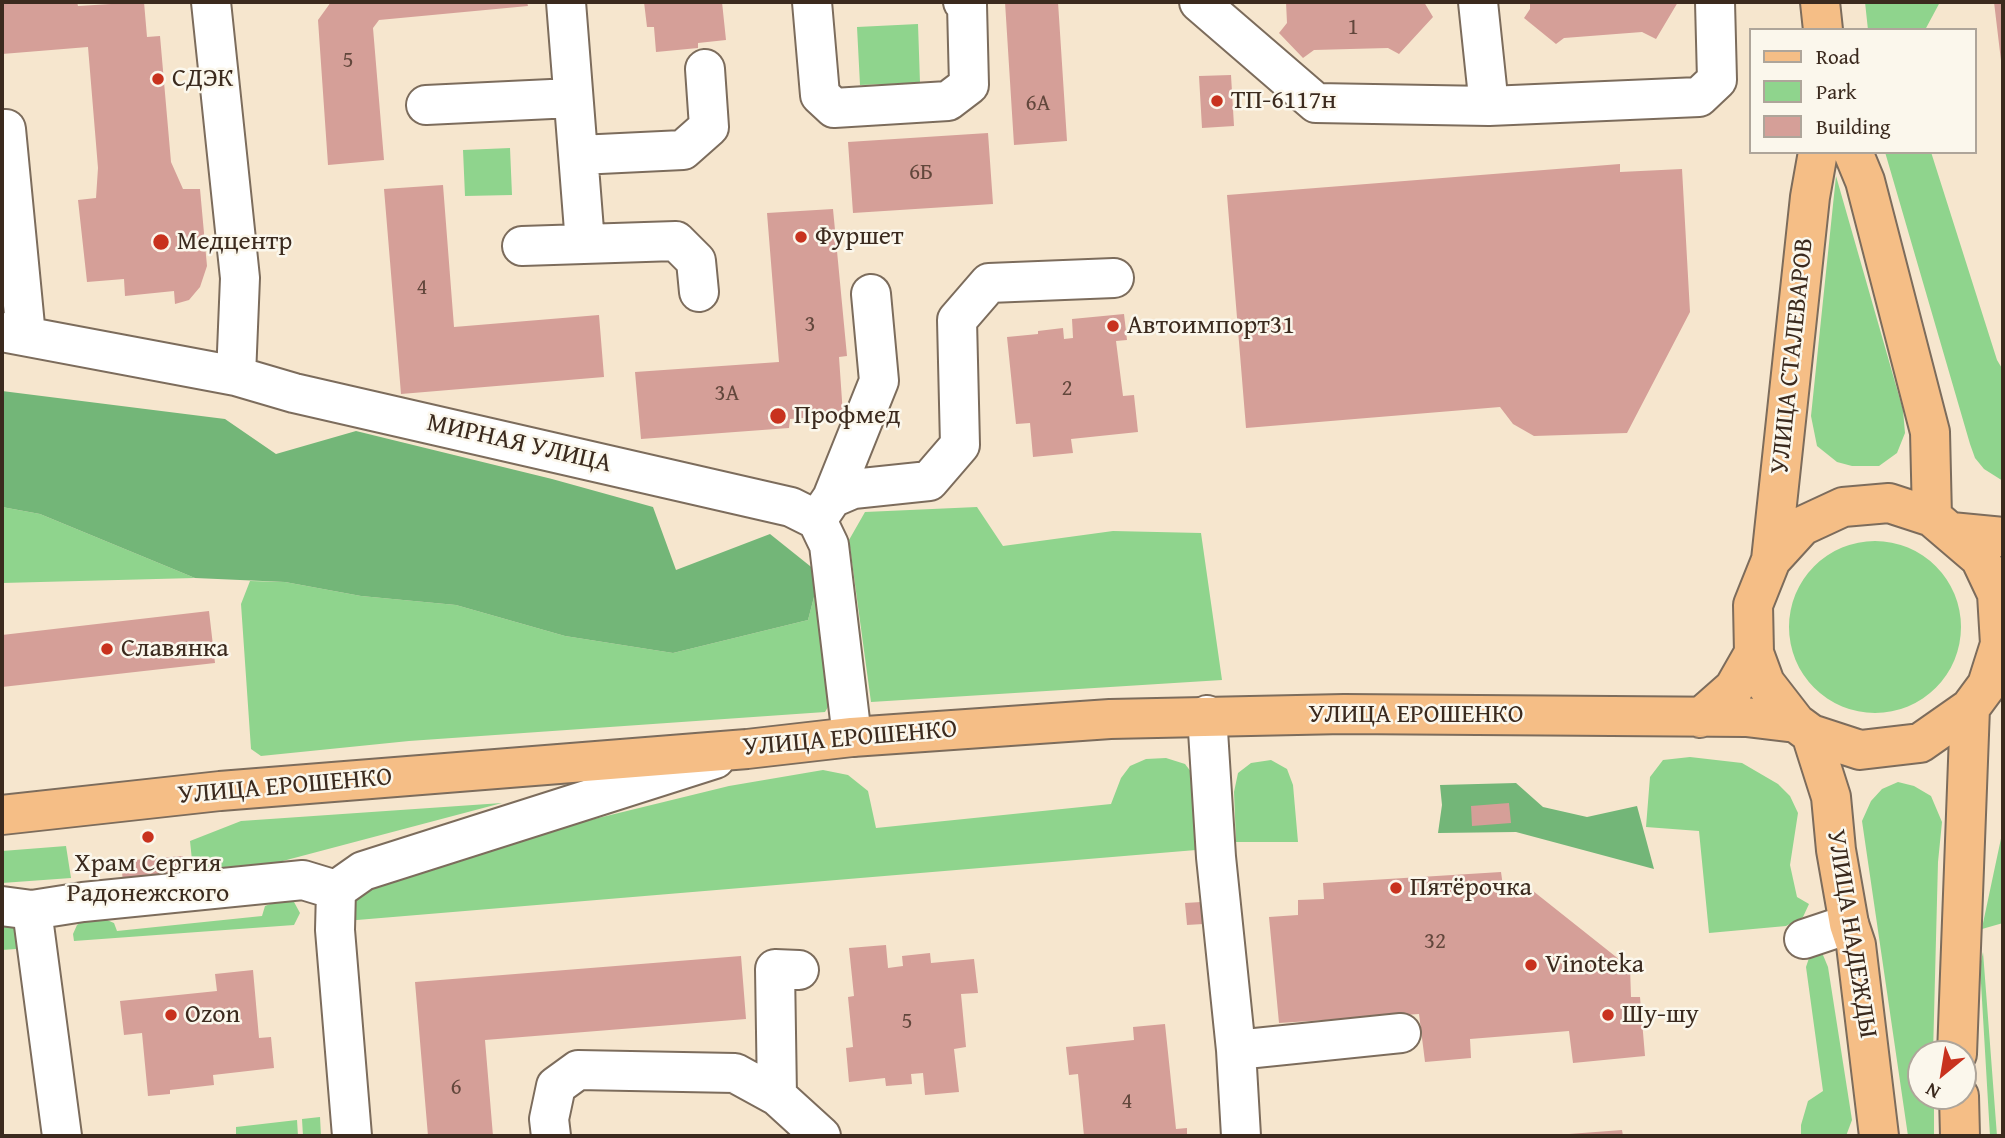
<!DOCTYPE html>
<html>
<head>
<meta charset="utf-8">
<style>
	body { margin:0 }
	#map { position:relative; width:2005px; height:1138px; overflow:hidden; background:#f6e6ce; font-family:"Gentium Book Plus",serif }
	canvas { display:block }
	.frame { position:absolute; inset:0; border:4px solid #3b2a1e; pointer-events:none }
	.legend { position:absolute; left:1749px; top:28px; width:228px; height:126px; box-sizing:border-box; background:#fbf7ec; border:2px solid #aea59a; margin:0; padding:9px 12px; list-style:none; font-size:21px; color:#3b2a1e }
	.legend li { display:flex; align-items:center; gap:14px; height:35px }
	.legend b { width:35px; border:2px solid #aea59a }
	.north { position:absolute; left:1907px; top:1040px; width:70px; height:70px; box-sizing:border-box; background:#fbf7ec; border:2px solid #aea59a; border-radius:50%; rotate:210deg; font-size:19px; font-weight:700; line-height:28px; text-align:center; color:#3b2a1e }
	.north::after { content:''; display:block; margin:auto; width:24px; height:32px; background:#c8321e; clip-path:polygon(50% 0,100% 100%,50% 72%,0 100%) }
</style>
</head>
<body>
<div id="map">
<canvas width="2005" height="1138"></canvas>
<div class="frame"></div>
<ul class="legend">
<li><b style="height:9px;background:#f5be86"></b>Road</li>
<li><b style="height:19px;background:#8fd48d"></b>Park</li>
<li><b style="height:19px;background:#d59f98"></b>Building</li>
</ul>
<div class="north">N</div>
</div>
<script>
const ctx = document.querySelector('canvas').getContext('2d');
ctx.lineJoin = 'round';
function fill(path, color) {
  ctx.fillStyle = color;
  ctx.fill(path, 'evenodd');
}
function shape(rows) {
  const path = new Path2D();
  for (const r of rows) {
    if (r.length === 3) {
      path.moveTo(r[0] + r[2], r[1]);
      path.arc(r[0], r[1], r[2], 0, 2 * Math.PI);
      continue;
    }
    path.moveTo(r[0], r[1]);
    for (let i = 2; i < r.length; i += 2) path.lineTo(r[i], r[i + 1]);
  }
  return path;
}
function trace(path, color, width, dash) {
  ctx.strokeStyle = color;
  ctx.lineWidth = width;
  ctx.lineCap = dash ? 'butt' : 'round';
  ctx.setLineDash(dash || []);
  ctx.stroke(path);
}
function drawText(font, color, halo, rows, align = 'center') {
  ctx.font = font + ' "Gentium Book Plus",serif';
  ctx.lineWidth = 5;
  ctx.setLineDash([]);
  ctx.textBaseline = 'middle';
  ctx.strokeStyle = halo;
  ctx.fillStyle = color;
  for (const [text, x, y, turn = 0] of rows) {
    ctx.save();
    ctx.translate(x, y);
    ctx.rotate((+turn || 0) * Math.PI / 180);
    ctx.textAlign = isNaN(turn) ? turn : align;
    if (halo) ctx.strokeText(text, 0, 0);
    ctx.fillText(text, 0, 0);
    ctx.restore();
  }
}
const green = shape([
	[1865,2,1940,2,1925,30,1868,30],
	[918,24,920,83,860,85,857,27],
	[510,148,512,195,465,196,463,150],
	[1885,152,1931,152,1997,360,2003,370,2003,481,1984,469,1975,458,1970,444],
	[1836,176,1903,410,1905,433,1897,453,1879,466,1852,466,1837,462,1817,446,1811,416],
	[2,507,40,514,195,578,2,583],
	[977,507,1003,546,1113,531,1201,533,1222,680,871,702,849,540,865,512],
	[1875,627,86],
	[820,574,835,695,825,712,409,741,261,756,251,749,241,604,250,581,285,582,361,596,456,605,565,636,673,653,808,620],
	[1690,757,1742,763,1778,784,1790,796,1798,813,1790,865,1797,897,1809,904,1803,917,1786,926,1709,933,1699,831,1646,827,1650,777,1663,760],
	[1166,758,1185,764,1198,781,1208,849,345,921,362,881,586,821,729,786,823,770,848,775,868,791,876,828,1111,804,1121,778,1130,766,1146,759],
	[1271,760,1287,769,1293,785,1298,842,1236,842,1234,792,1238,773,1251,763],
	[1898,782,1914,786,1931,796,1942,822,1938,862,1933,1054,1921,1054,1921,1096,1934,1096,1934,1136,1908,1136,1862,821,1871,801,1882,789],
	[502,803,279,862,193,870,190,841,241,821],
	[2003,829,2003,923,1982,929,1982,928],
	[66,846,71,878,2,883,2,851],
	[286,898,294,902,300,913,294,925,74,941,73,934,77,925,93,914,114,923,117,931,262,916,265,906],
	[2,920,19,927,29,948,2,950],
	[1817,952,1823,955,1828,967,1852,1120,1846,1136,1801,1136,1801,1125,1808,1101,1823,1091,1806,967,1810,955],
	[1983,952,1997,1136,1990,1136,1980,966],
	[320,1117,321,1136,303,1136,302,1119],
	[297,1120,298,1136,236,1136,236,1127]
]);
const forest = shape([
	[2,391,225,419,276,454,356,431,552,479,653,507,676,570,770,534,820,574,808,620,673,653,565,636,456,605,361,596,285,582,195,578,40,514,2,507],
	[1516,783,1543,807,1587,817,1637,806,1654,869,1516,832,1438,833,1442,805,1440,785]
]);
const building = shape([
	[2,2,77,2,78,6,144,2,147,37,160,36,171,162,183,189,200,189,207,266,200,287,189,300,175,304,174,291,125,296,124,279,87,282,78,200,96,198,98,168,88,47,2,54],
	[331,2,527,2,528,6,379,20,373,28,384,160,328,165,318,20],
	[644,2,722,2,726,40,698,43,698,48,656,52,654,27,647,27],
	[1005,2,1058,2,1067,141,1014,145],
	[1286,2,1424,2,1433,17,1399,54,1388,48,1350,49,1314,50,1303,58,1279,33,1287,23],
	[1530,2,1678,2,1656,39,1642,32,1564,38,1556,44,1524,18,1530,9],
	[1994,2,2003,2,2003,69,2002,69],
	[1231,75,1234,126,1202,128,1199,76],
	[988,133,993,204,853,213,848,142],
	[1620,164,1620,172,1682,169,1690,312,1627,433,1534,436,1513,424,1500,407,1246,428,1227,195],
	[443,185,454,327,599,315,604,377,401,394,384,189],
	[833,209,847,356,839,357,843,415,790,419,789,428,641,439,635,372,779,362,767,213],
	[1124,314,1127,340,1116,341,1123,396,1134,395,1138,432,1071,439,1073,453,1033,457,1030,423,1016,424,1007,337,1038,334,1038,331,1063,328,1064,339,1073,338,1072,319],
	[209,611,215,663,2,687,2,635],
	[1509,803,1511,823,1472,826,1471,806],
	[183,856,185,878,123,883,121,861],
	[1501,872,1503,886,1528,887,1630,968,1631,997,1640,997,1645,1056,1573,1063,1569,1031,1470,1039,1471,1058,1425,1062,1419,1014,1279,1023,1269,917,1298,915,1298,900,1324,899,1323,883],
	[1201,902,1203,924,1187,925,1185,903],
	[886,945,888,968,903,966,902,956,930,953,931,963,974,959,978,993,961,994,966,1047,954,1049,959,1092,925,1095,923,1073,911,1074,912,1084,886,1086,885,1078,849,1082,846,1048,853,1047,848,997,854,996,849,948],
	[741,956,746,1019,485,1040,493,1136,428,1136,415,982],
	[253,970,259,1038,271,1037,274,1068,213,1075,214,1085,170,1090,170,1094,148,1096,142,1033,124,1035,120,1001,217,991,215,974],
	[1165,1024,1176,1129,1187,1128,1187,1136,1084,1136,1078,1074,1069,1075,1066,1047,1134,1040,1133,1027],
	[1622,1130,1623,1136,1569,1136,1569,1134]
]);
const minor = shape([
	[211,2,240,278,236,376],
	[566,2,585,243],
	[812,2,820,95,834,108,948,101,969,85,967,5,963,2],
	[1199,2,1316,103,1489,106,1699,97,1717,80,1715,2],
	[1478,2,1489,106],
	[426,105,572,98],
	[6,129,26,336],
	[579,155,683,150,709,127,705,69],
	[522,246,676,241,696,261,699,292],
	[2,332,236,376,294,393,791,507,817,520,829,545,852,737],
	[832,498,879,381,871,294],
	[817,520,832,498,853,489,929,481,960,445,957,320,989,283,1114,278],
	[1207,715,1216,857,1236,1050,1241,1136],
	[336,890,335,930,352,1136],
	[2,906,32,910,83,902,303,880,336,890,363,871,715,759],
	[32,910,62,1136],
	[1804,939,1849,924],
	[1236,1050,1401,1033],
	[777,1096,821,1136],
	[551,1136,549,1119,556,1086,578,1070,735,1073,777,1096,775,969,799,970]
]);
const major = shape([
	[1820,2,1823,30],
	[1853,152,1865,181,1930,432,1932,517],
	[1951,532,2003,537],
	[1771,560,1802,526,1843,507,1889,503,1932,517,1980,558,1997,594,2000,644,1987,685,1970,708,1920,743,1860,750,1811,734,1796,723,1765,683,1754,653,1753,605,1771,560,1810,197,1818,152],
	[1700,718,1734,688,1754,653],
	[1811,734,1831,797,1836,850,1849,924,1856,945,1879,1136],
	[2,815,220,791,747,749,852,737,1110,719,1344,714,1746,717,1796,723],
	[1957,1054,1970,708],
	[1959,1096,1960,1136]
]);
const markers = [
	[158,79,7,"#c8321e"],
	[1217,101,7,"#c8321e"],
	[801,237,7,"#c8321e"],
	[161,242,9,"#c8321e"],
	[1113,326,7,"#c8321e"],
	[778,416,9,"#c8321e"],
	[107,649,7,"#c8321e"],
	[148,837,7,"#c8321e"],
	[1396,888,7,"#c8321e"],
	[1531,965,7,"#c8321e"],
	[171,1015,7,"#c8321e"],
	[1608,1015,7,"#c8321e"]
];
const numberNames = [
	["1",1353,28],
	["5",348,61],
	["6А",1038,104],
	["6Б",921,173],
	["4",422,288],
	["3",810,325],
	["2",1067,389],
	["3А",727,394],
	["32",1435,942],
	["5",907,1022],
	["6",456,1088],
	["4",1127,1102]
];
const poiNames = [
	["СДЭК",172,79],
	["ТП-6117н",1231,101],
	["Фуршет",815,237],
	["Медцентр",177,242],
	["Автоимпорт31",1127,326],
	["Профмед",794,416],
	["Славянка",121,649],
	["Храм Сергия",148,864,"center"],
	["Радонежского",148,894,"center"],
	["Пятёрочка",1410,888],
	["Vinoteka",1545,965],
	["Ozon",185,1015],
	["Шу-шу",1622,1015]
];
const streetNames = [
	["УЛИЦА СТАЛЕВАРОВ",1793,356,-84],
	["МИРНАЯ УЛИЦА",519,444,13],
	["УЛИЦА ЕРОШЕНКО",1416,715],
	["УЛИЦА ЕРОШЕНКО",850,739,-5],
	["УЛИЦА ЕРОШЕНКО",285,787,-5],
	["УЛИЦА НАДЕЖДЫ",1851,934,81]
];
fill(green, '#8fd48d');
fill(forest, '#73b678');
fill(building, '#d59f98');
trace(minor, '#7c6c5c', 42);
trace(major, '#7c6c5c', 42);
trace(minor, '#fff', 38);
trace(major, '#f5be86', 38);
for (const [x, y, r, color] of markers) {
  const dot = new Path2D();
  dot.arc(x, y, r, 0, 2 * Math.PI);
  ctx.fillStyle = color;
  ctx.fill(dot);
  trace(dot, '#fbf7ec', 2.5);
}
drawText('23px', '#62473c', null, numberNames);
drawText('26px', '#3b2a1e', '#fbf7ec', poiNames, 'left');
drawText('26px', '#3b2a1e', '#fbf7ec', streetNames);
</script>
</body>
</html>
